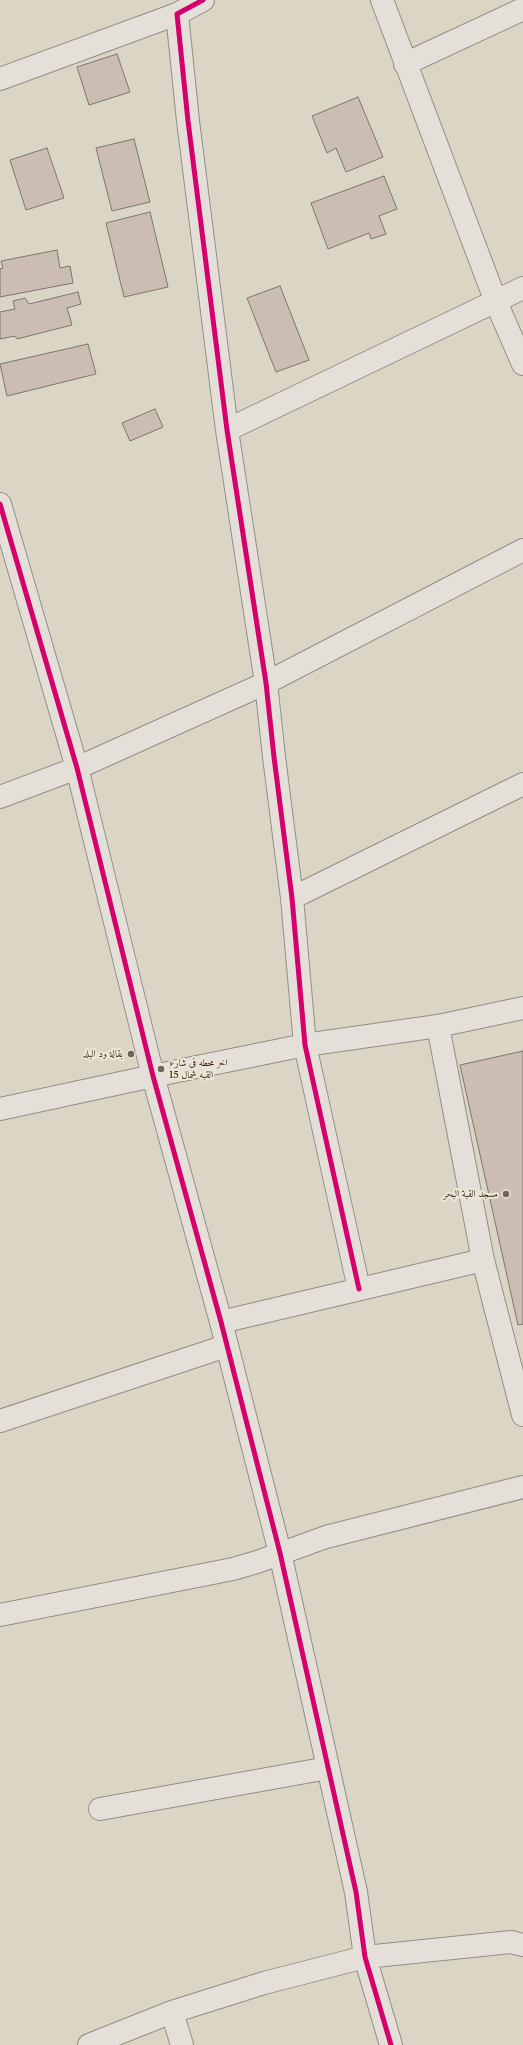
<!DOCTYPE html>
<html>
<head>
<meta charset="utf-8">
<style>
	body { margin:0 }
	canvas { display:block; background:#dbd5c6 }
</style>
</head>
<body>
<canvas width="523" height="2045"></canvas>
<script>
const ctx = document.querySelector('canvas').getContext('2d');
ctx.lineJoin = 'round';
function fill(path, color) {
  ctx.fillStyle = color;
  ctx.fill(path, 'evenodd');
}
function shape(rows) {
  const path = new Path2D();
  for (const r of rows) {
    path.moveTo(r[0], r[1]);
    for (let i = 2; i < r.length; i += 2) path.lineTo(r[i], r[i + 1]);
  }
  return path;
}
function trace(path, color, width, dash) {
  ctx.strokeStyle = color;
  ctx.lineWidth = width;
  ctx.lineCap = dash ? 'butt' : 'round';
  ctx.setLineDash(dash || []);
  ctx.stroke(path);
}
function drawText(font, color, halo, rows, align = 'center') {
  ctx.font = font + ' "Libre Caslon Text",Amiri,serif';
  ctx.lineWidth = 4;
  ctx.setLineDash([]);
  ctx.textBaseline = 'middle';
  ctx.strokeStyle = halo;
  ctx.fillStyle = color;
  for (const [text, x, y, turn = 0] of rows) {
    ctx.save();
    ctx.translate(x, y);
    ctx.rotate((+turn || 0) * Math.PI / 180);
    ctx.textAlign = isNaN(turn) ? turn : align;
    if (halo) ctx.strokeText(text, 0, 0);
    ctx.fillText(text, 0, 0);
    ctx.restore();
  }
}
const building = shape([
	[117,54,130,92,89,105,77,67,117,54],
	[358,97,383,157,346,172,336,148,327,153,312,116,358,97],
	[134,139,150,202,112,211,96,148,134,139],
	[47,148,64,198,26,210,10,160,47,148],
	[384,176,397,209,379,216,386,234,371,239,369,233,328,249,311,203,384,176],
	[150,212,168,287,124,297,106,223,150,212],
	[57,250,60,268,70,266,73,283,0,297,0,269,3,268,1,261,57,250],
	[280,286,309,360,276,372,247,298,280,286],
	[78,292,81,304,67,308,72,325,17,339,15,336,0,339,0,312,15,309,13,301,25,298,29,304,78,292],
	[88,344,96,374,7,396,0,364,88,344],
	[155,409,163,427,130,441,122,423,155,409],
	[523,1051,523,1324,518,1325,460,1065,523,1051]
]);
const minor = shape([
	[203,0,177,14,188,121,227,430,266,683,274,757,292,898,305,1045,359,1289],
	[382,0,496,302,523,364],
	[405,64,523,9],
	[0,79,177,14],
	[227,430,523,288],
	[0,504,77,768,153,1076,221,1322,280,1553,356,1892,365,1957,391,2045],
	[0,797,77,768,266,683,523,550],
	[292,898,523,784],
	[438,1026,483,1260,523,1415],
	[0,1109,153,1076,305,1045,438,1026,523,1008],
	[221,1322,483,1260],
	[0,1421,226,1346],
	[0,1615,233,1569,257,1562,326,1537,523,1487],
	[100,1809,328,1768],
	[172,2012,182,2045],
	[89,2045,172,2012,264,1983,365,1957,511,1942,523,1945]
]);
const cycleway = shape([
	[203,0,177,14,188,121,227,430,266,683,274,757,292,898,305,1045,359,1289],
	[0,504,77,768,153,1076,221,1322,280,1553,356,1892,365,1957,391,2045]
]);
const markers = [
	[131,1054,4,"#6e6559"],
	[161,1069,4,"#6e6559"],
	[506,1194,4,"#6e6559"]
];
const poiNames = [
	["بقالة ود البلد",123,1054],
	["اخر محطه في شارع",169,1063,"left"],
	["15 القبه شمال",169,1075,"left"],
	["مسجد القبة البحر",498,1194]
];
fill(building, '#ccbdb3');
trace(building, '#7b766d', 1);
trace(minor, '#938e84', 24);
trace(minor, '#e4e0d9', 22);
trace(cycleway, '#d6006c', 5);
for (const [x, y, r, color] of markers) {
  const dot = new Path2D();
  dot.arc(x, y, r, 0, 2 * Math.PI);
  ctx.fillStyle = color;
  ctx.fill(dot);
  trace(dot, '#ede6d4', 1.5);
}
drawText('10px', '#34281e', '#ede6d4', poiNames, 'right');
</script>
</body>
</html>
